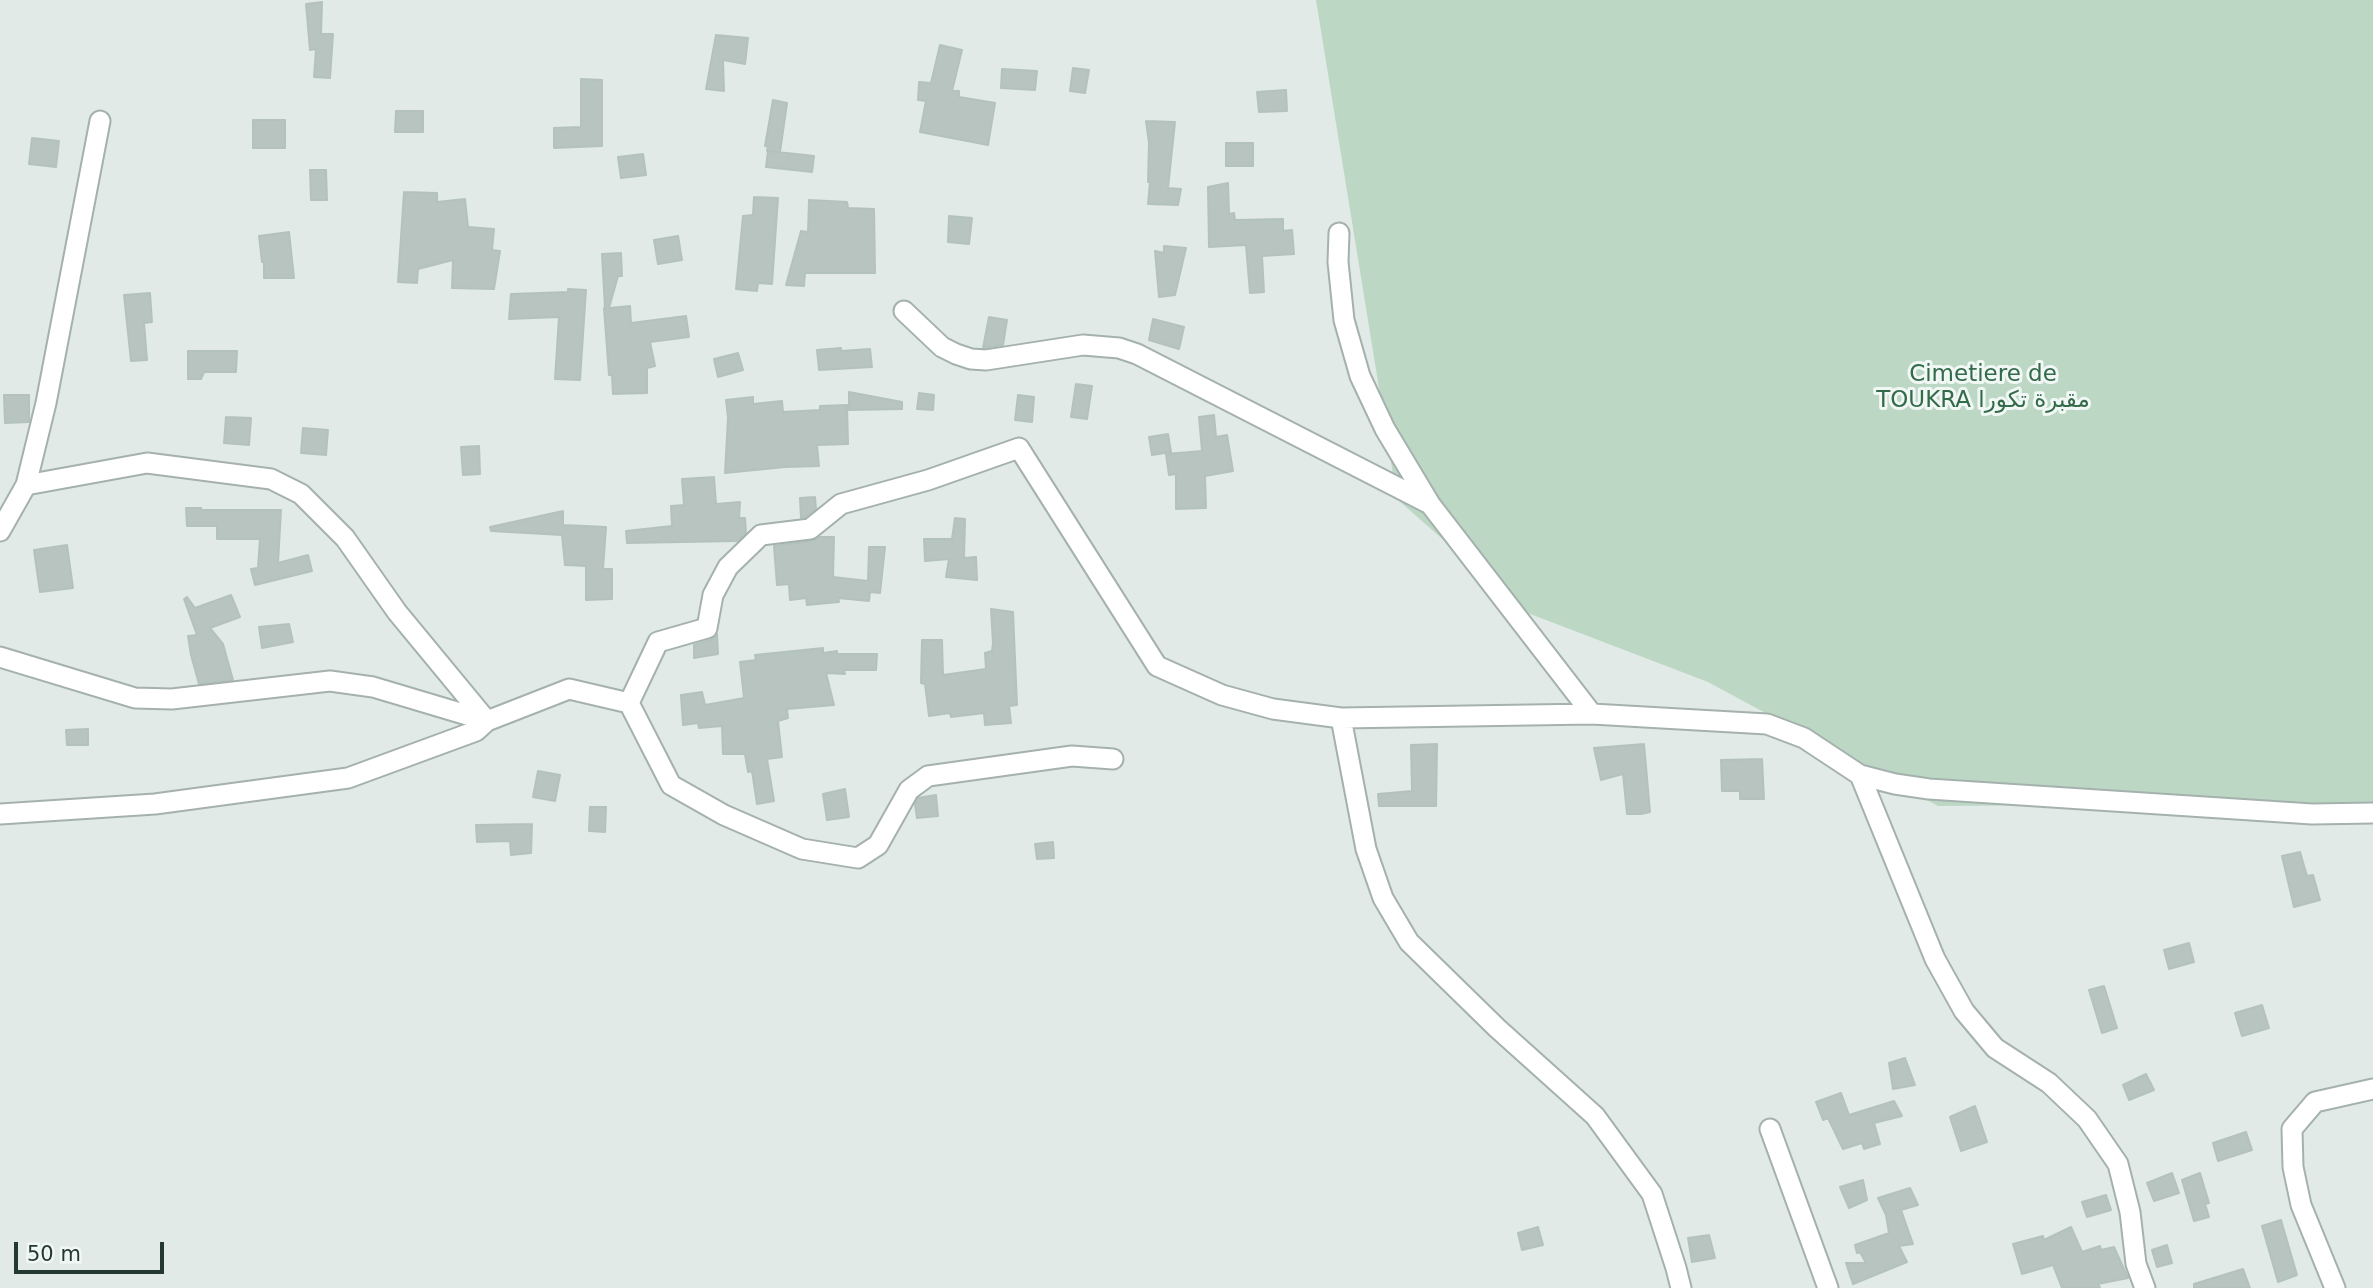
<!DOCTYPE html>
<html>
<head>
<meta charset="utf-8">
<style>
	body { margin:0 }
	#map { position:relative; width:2373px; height:1288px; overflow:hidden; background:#e1eae6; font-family:"DejaVu Sans",sans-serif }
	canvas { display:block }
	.scale { position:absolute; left:14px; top:1242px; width:150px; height:32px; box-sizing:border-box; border:4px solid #243833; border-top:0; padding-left:9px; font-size:21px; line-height:24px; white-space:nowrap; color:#243833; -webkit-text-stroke:5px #f1f7f4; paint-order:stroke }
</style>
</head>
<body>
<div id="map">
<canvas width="2373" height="1288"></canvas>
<div class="scale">50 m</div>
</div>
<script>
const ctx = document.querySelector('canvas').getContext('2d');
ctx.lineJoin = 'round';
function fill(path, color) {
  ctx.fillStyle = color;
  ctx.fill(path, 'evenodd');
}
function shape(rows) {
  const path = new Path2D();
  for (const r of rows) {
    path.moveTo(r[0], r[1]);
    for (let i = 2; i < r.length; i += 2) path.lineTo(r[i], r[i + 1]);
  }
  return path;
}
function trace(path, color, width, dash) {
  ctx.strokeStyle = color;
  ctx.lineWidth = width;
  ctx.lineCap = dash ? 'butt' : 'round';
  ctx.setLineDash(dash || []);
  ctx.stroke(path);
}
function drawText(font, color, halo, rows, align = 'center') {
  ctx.font = font + ' "DejaVu Sans",Cairo,sans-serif';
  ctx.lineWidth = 6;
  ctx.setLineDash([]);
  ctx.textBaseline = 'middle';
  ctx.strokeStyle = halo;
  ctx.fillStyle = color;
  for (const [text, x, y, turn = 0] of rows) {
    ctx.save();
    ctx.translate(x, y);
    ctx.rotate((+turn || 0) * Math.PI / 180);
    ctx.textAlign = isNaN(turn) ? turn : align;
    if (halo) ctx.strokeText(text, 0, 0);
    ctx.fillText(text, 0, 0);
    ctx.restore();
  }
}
const green = shape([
	[1316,0,2373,0,2373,803,1938,806,1708,682,1525,612,1397,499]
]);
const building = shape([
	[322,2,321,34,333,34,330,78,314,77,316,49,310,50,306,4,322,2],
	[716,35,748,38,745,64,723,60,724,91,706,89,716,35],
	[940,45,962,50,952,91,959,91,959,97,995,103,988,145,920,132,926,101,918,100,919,82,931,83,940,45],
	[1073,68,1089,70,1085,93,1070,91,1073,68],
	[1002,69,1037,71,1035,90,1001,88,1002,69],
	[581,79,602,80,602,146,554,148,554,128,581,127,581,79],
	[1286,90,1287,111,1259,112,1257,92,1286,90],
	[773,100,787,103,780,152,767,151,768,146,765,146,773,100],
	[396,111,423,111,423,132,395,132,396,111],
	[253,120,285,120,285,148,253,148,253,120],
	[1146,121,1175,122,1168,188,1181,189,1178,205,1148,204,1150,182,1148,182,1149,143,1146,121],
	[32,138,59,141,56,167,29,164,32,138],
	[1226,143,1253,143,1253,166,1226,166,1226,143],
	[768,151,814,156,812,172,766,167,768,151],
	[643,154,646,175,621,178,618,157,643,154],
	[310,170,326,170,327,200,311,200,310,170],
	[1228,183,1229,214,1234,213,1235,220,1283,219,1283,231,1292,230,1294,254,1262,256,1264,292,1250,293,1246,245,1209,247,1208,187,1228,183],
	[404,192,437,193,437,202,465,199,468,227,494,229,492,250,500,251,494,289,452,288,453,260,418,269,417,283,398,282,404,192],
	[754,197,778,198,772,284,758,283,757,291,736,289,743,216,753,215,754,197],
	[809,200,847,202,848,208,874,209,875,273,805,273,804,286,786,285,801,231,808,232,809,200],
	[949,216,972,218,969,244,948,242,949,216],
	[289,232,294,278,264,278,264,262,262,262,259,236,289,232],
	[678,236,682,260,658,264,654,240,678,236],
	[1164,246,1186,248,1175,295,1159,297,1155,251,1164,253,1164,246],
	[621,253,622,276,618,276,609,308,630,306,631,323,686,316,689,337,650,342,655,366,647,368,647,393,613,394,612,375,609,375,604,308,605,308,602,254,621,253],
	[568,289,586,290,580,380,555,379,559,317,509,319,511,294,568,292,568,289],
	[150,293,152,322,144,323,147,360,131,361,124,295,150,293],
	[989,317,1007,320,1003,345,983,348,989,317],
	[1153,319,1184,327,1179,349,1149,340,1153,319],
	[841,348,841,351,870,349,872,367,819,370,817,350,841,348],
	[188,351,237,351,236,372,204,372,201,379,188,379,188,351],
	[738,353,743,370,718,377,714,359,738,353],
	[1076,384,1092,386,1087,419,1071,417,1076,384],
	[849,392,902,402,902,409,849,410,849,392],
	[919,393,934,395,933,410,917,409,919,393],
	[4,395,29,395,29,422,5,423,4,395],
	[1018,395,1034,397,1032,422,1015,420,1018,395],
	[753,397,753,404,782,401,783,412,820,410,820,406,847,405,848,444,817,445,819,466,785,467,725,473,728,418,726,400,753,397],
	[1214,415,1216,437,1227,435,1233,471,1205,476,1206,508,1176,509,1176,474,1169,475,1166,454,1202,451,1199,417,1214,415],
	[226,417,251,418,249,445,224,443,226,417],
	[303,428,328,430,326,455,301,453,303,428],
	[1168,434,1171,452,1152,455,1149,437,1168,434],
	[479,446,480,474,463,475,461,447,479,446],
	[714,477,716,504,740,502,739,518,745,518,746,533,737,541,627,543,626,531,672,526,671,506,684,505,682,479,714,477],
	[815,497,816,509,805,517,801,518,800,498,815,497],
	[186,508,201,508,201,510,281,510,278,563,308,555,312,571,255,585,251,569,258,568,260,539,217,539,217,526,187,526,186,508],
	[563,511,563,525,606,527,603,569,612,569,612,599,586,600,586,566,565,565,562,535,491,531,490,527,563,511],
	[955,518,965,519,964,558,976,557,977,580,946,577,949,559,925,561,924,539,952,539,955,518],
	[820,537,834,537,833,577,868,581,869,547,885,547,880,593,870,592,869,601,838,598,839,602,807,605,806,598,790,600,789,584,777,585,774,546,811,541,820,537],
	[67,545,73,588,40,592,34,550,67,545],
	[231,595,240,617,210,628,223,644,233,680,199,684,191,655,188,636,197,635,184,599,187,597,195,608,231,595],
	[991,609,1013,612,1017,705,1009,706,1011,723,985,725,984,713,951,717,950,713,929,716,925,684,921,683,922,640,942,640,943,675,986,669,985,653,992,651,993,643,991,609],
	[289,624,293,642,262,648,259,627,289,624],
	[717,634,718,654,694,658,694,645,710,640,717,634],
	[823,648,823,653,837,651,837,654,877,654,876,670,844,670,845,674,826,673,834,705,787,709,788,718,778,721,782,757,767,759,774,801,757,804,752,771,748,772,745,754,723,754,722,726,699,728,698,723,683,725,681,695,702,692,705,705,744,698,740,662,756,660,755,655,823,648],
	[88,729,88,745,67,745,66,730,88,729],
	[1437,744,1436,806,1379,806,1378,794,1412,791,1411,745,1437,744],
	[1644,744,1650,812,1641,814,1627,814,1623,774,1601,780,1594,748,1644,744],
	[1762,759,1764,799,1740,799,1740,791,1722,791,1721,760,1762,759],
	[538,771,560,775,555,801,533,797,538,771],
	[845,789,849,817,827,820,823,794,845,789],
	[936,795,938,816,917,818,915,804,918,798,936,795],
	[590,807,606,807,605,832,589,831,590,807],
	[532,824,531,853,511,855,510,841,477,842,476,825,532,824],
	[1053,842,1054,858,1037,859,1035,844,1053,842],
	[2300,852,2307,876,2313,875,2320,900,2294,907,2282,856,2300,852],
	[2189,943,2194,962,2169,969,2164,950,2189,943],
	[2104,986,2117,1028,2102,1033,2089,990,2104,986],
	[2262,1005,2269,1028,2242,1036,2235,1013,2262,1005],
	[1905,1058,1915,1085,1893,1089,1889,1063,1905,1058],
	[2146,1074,2154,1090,2129,1100,2123,1085,2146,1074],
	[1841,1093,1849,1115,1894,1101,1902,1116,1874,1123,1880,1144,1864,1149,1862,1143,1843,1149,1828,1118,1823,1120,1816,1102,1841,1093],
	[1975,1106,1987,1142,1961,1151,1950,1117,1975,1106],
	[2246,1132,2252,1150,2218,1161,2213,1143,2246,1132],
	[2172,1173,2179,1193,2154,1201,2147,1183,2172,1173],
	[2200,1173,2209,1203,2205,1204,2209,1217,2194,1221,2182,1180,2200,1173],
	[1863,1180,1867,1200,1849,1208,1840,1187,1863,1180],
	[1910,1188,1918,1205,1901,1210,1913,1244,1899,1246,1907,1262,1853,1284,1846,1263,1866,1263,1860,1252,1857,1253,1855,1245,1889,1233,1886,1215,1878,1198,1910,1188],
	[2106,1195,2111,1210,2087,1217,2082,1202,2106,1195],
	[2281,1220,2297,1275,2278,1282,2262,1226,2281,1220],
	[1538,1227,1543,1245,1522,1250,1518,1233,1538,1227],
	[2071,1227,2082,1252,2100,1246,2101,1250,2114,1247,2128,1278,2098,1284,2100,1288,2062,1288,2053,1265,2022,1274,2013,1244,2043,1236,2044,1240,2071,1227],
	[1709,1235,1715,1258,1692,1262,1688,1238,1709,1235],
	[2167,1245,2172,1263,2157,1267,2152,1250,2167,1245],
	[2243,1269,2250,1288,2194,1288,2194,1284,2243,1269]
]);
const minor = shape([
	[1339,233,1338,262,1344,320,1360,376,1385,429,1430,504,1592,714],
	[904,311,942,347,956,354,971,359,986,360,1083,345,1119,348,1137,354,1430,504],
	[0,531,26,485,46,403,100,121],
	[0,657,135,698,172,699,330,681,373,687,487,721,569,689,629,703],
	[1341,718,1366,849,1383,898,1409,942,1497,1028,1595,1116,1652,1194,1676,1268,1681,1288],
	[1113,759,1072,756,928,776,909,790,878,845,858,858,802,849,724,815,671,785,629,703,658,642,707,628,713,595,728,567,761,535,810,529,841,504,928,480,1019,448,1157,666,1222,695,1273,709,1341,718,1592,714,1767,724,1804,738,1860,775,1895,784,1929,789,2312,814,2373,813],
	[1860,775,1935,959,1964,1011,1995,1048,2049,1083,2087,1119,2118,1164,2130,1212,2136,1264,2145,1288],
	[0,814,155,804,348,778,476,731,487,721,397,612,345,538,301,494,271,479,147,463,26,485],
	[1770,1129,1828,1288],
	[2335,1288,2301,1205,2293,1167,2292,1129,2315,1102,2373,1089]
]);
const parkNames = [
	["Cimetiere de",1983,375],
	["TOUKRA مقبرة تكورا",1983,401]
];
fill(green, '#bcd8c5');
fill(building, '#b7c4bf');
trace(building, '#b4c2bd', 2);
trace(minor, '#a5b1ad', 23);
trace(minor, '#fff', 19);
drawText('23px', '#336a4a', '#f1f7f4', parkNames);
</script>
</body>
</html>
